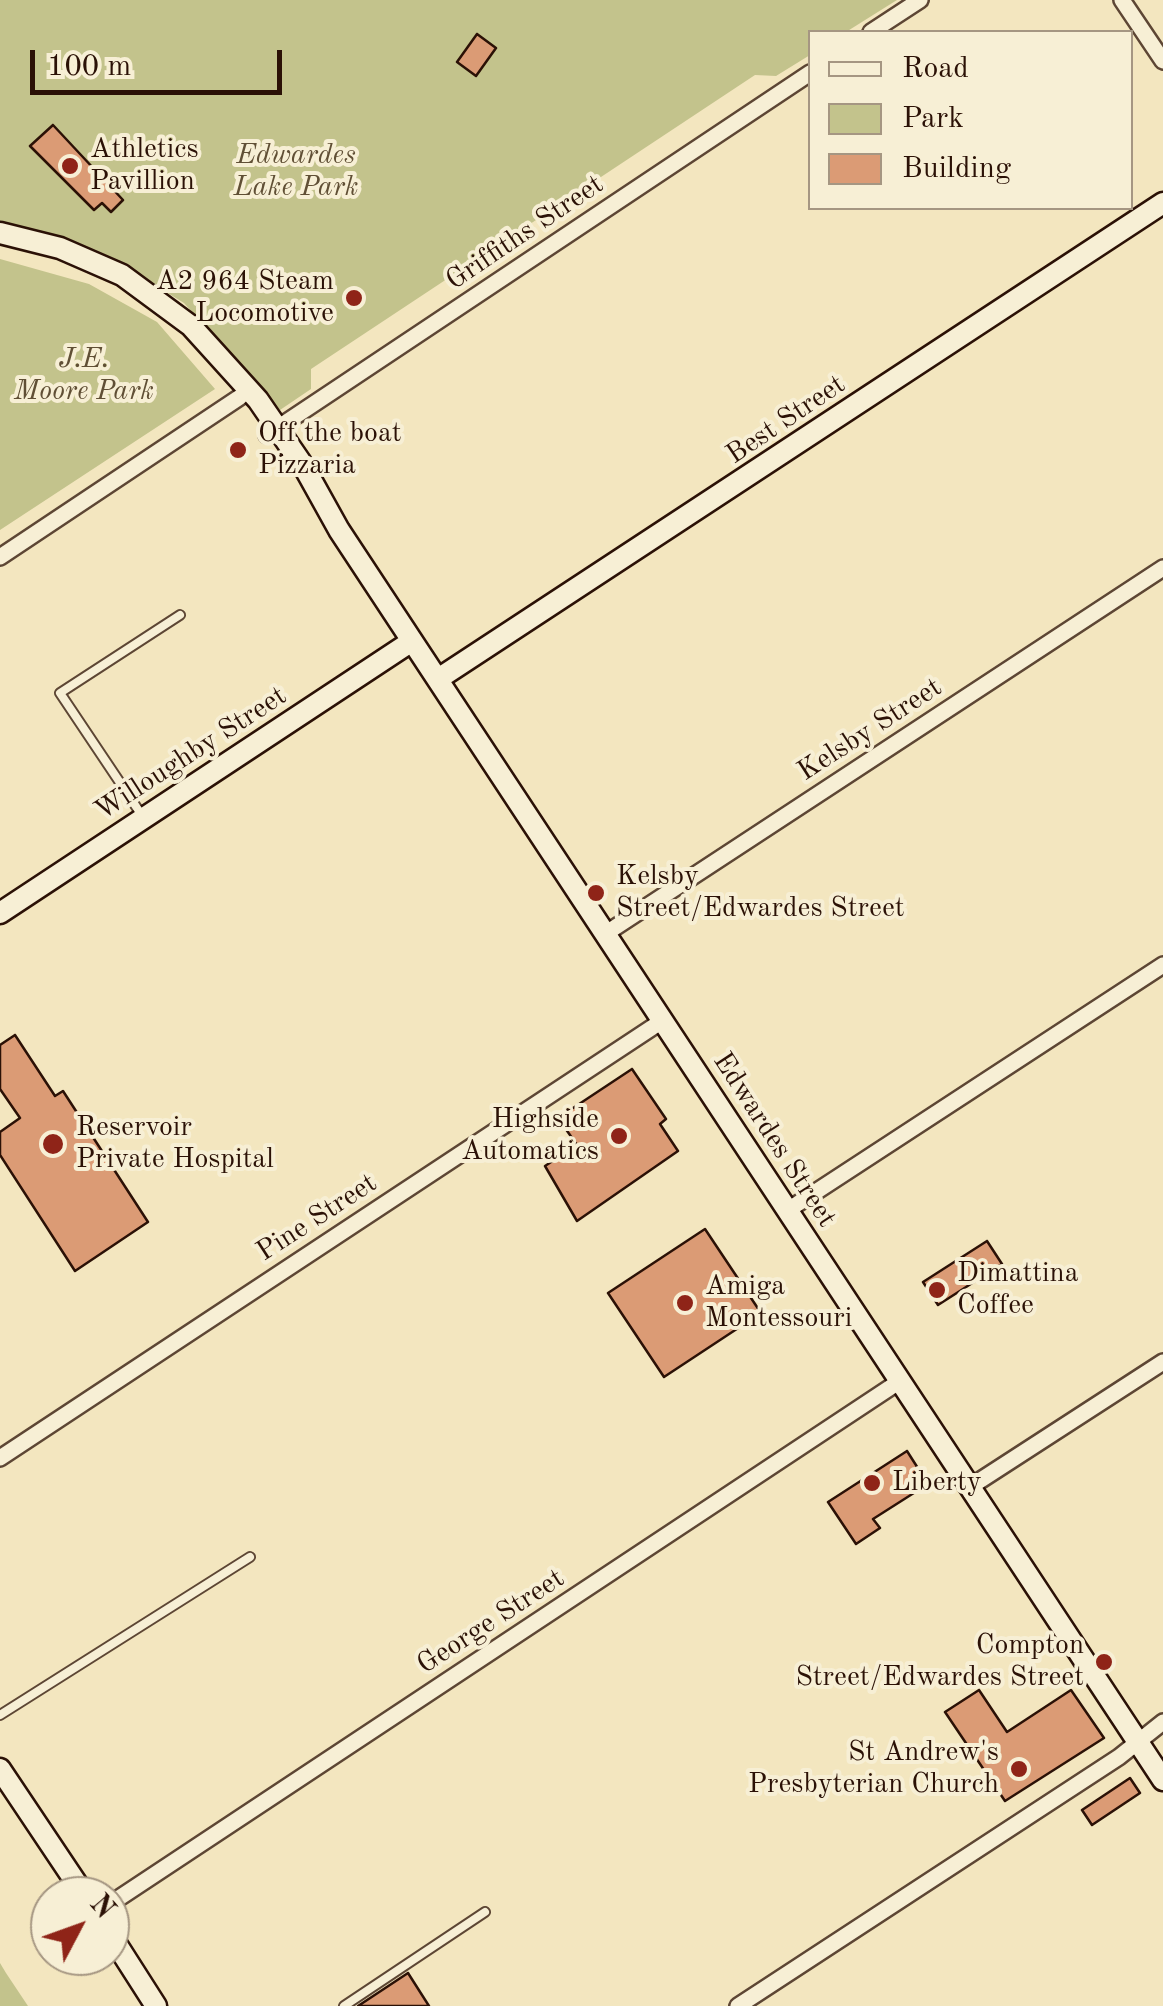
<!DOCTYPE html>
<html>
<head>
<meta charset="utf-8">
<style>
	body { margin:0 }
	#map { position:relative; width:1163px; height:2006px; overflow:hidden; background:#f3e6bf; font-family:"Old Standard TT",serif }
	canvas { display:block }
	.legend { position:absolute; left:808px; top:30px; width:325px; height:180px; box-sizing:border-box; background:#f7efd5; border:2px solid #a59682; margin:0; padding:12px 18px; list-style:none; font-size:30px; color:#2b1106 }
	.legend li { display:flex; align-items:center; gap:20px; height:50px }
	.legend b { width:50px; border:2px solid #a59682 }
	.north { position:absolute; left:30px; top:1876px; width:100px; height:100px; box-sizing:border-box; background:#f7efd5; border:2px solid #a59682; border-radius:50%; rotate:49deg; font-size:28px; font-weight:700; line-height:40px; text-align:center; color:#2b1106 }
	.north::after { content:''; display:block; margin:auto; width:35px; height:45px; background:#8f2418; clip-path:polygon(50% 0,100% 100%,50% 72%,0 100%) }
	.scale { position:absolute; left:30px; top:50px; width:252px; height:45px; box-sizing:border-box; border:5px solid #2b1106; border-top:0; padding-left:12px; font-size:30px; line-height:35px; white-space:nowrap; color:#2b1106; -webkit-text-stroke:8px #f7efd5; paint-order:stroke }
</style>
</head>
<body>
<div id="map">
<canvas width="1163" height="2006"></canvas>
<ul class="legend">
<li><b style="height:12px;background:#f7efd5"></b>Road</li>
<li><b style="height:28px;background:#c3c38c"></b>Park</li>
<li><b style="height:28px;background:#db9b75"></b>Building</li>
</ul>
<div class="north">N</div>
<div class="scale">100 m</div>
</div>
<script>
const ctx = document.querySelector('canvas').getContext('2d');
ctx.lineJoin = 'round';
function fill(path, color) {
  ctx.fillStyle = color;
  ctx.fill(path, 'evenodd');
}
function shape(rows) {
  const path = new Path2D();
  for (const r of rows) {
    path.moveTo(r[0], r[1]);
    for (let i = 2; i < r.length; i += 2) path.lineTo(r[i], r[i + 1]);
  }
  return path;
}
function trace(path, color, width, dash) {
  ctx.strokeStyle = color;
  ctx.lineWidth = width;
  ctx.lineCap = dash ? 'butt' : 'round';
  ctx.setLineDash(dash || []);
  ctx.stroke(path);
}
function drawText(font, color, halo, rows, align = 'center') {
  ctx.font = font + ' "Old Standard TT",serif';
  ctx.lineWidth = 8;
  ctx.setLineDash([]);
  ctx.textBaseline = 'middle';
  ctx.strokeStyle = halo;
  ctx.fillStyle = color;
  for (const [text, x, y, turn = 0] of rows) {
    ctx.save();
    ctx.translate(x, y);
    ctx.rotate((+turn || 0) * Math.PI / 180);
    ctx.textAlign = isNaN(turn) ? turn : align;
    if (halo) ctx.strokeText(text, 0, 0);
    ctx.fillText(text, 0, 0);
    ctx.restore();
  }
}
const green = shape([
	[0,0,897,0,846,32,810,32,810,55,776,76,755,75,311,369,311,389,280,410,184,303,104,254,0,223],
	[0,259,89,284,157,322,215,389,0,530],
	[0,1963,6,1973,28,2006,0,2006]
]);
const building = shape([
	[477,34,496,48,476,76,457,62,477,34],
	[53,125,123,200,111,212,102,203,94,210,30,146,53,125],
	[15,1035,55,1096,63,1091,148,1222,75,1271,0,1155,0,1132,20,1118,0,1089,0,1045,15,1035],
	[632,1069,666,1119,660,1124,678,1151,577,1221,545,1166,577,1145,558,1118,632,1069],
	[705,1229,761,1313,664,1377,608,1293,705,1229],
	[987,1241,1002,1264,938,1305,923,1282,987,1241],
	[907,1451,928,1484,873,1519,880,1528,856,1544,828,1502,907,1451],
	[979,1690,1007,1732,1071,1690,1104,1738,1005,1801,945,1712,979,1690],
	[1130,1778,1140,1793,1092,1825,1082,1810,1130,1778],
	[408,1973,429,2006,358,2006,408,1973]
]);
const lane = shape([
	[141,814,60,693,180,615],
	[0,1715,250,1557],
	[344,2006,485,1912]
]);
const street = shape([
	[1122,0,1163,61],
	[871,32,920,0],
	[267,435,810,73],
	[0,557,240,397],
	[605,934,1163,568],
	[788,1210,1163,965],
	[0,1458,662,1021],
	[970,1487,1163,1362],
	[110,1904,900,1381],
	[738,2006,1119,1757,1163,1722]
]);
const secondary = shape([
	[0,233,60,248,122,275,191,326,258,400,304,467,339,530,1163,1780],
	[438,679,1163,203],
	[0,913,412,641],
	[0,1769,85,1896],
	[110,1934,156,2006]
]);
const markers = [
	[70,166,10,"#8f2418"],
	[354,298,10,"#8f2418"],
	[238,450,10,"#8f2418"],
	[596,893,10,"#8f2418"],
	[619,1136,10,"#8f2418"],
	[53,1144,12,"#8f2418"],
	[937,1290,10,"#8f2418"],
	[685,1303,10,"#8f2418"],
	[872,1483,10,"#8f2418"],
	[1104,1662,10,"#8f2418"],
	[1019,1769,10,"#8f2418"]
];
const poiNames = [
	["Athletics",90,150],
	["Pavillion",90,182],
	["A2 964 Steam",334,282,"right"],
	["Locomotive",334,314,"right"],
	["Off the boat",258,434],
	["Pizzaria",258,466],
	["Kelsby",616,877],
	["Street/Edwardes Street",616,909],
	["Highside",599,1120,"right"],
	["Automatics",599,1152,"right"],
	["Reservoir",76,1128],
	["Private Hospital",76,1160],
	["Dimattina",957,1274],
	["Coffee",957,1306],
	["Amiga",705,1287],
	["Montessouri",705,1319],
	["Liberty",892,1483],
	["Compton",1084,1646,"right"],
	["Street/Edwardes Street",1084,1678,"right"],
	["St Andrew's",999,1753,"right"],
	["Presbyterian Church",999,1785,"right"]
];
const parkNames = [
	["Edwardes",296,156],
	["Lake Park",296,188],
	["J.E.",84,360],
	["Moore Park",84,392]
];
const streetNames = [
	["Griffiths Street",525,233,-34],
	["Best Street",786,420,-34],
	["Kelsby Street",870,730,-33],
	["Willoughby Street",191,754,-33],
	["Edwardes Street",774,1140,57],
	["Pine Street",317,1218,-33],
	["George Street",491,1622,-33]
];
fill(green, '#c3c38c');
fill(building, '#db9b75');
trace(building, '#2b1106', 2.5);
trace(lane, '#5d4634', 12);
trace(street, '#5d4634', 20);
trace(secondary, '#2b1106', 25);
trace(lane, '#f7efd5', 8);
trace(street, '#f7efd5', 15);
trace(secondary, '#f7efd5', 20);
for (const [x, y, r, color] of markers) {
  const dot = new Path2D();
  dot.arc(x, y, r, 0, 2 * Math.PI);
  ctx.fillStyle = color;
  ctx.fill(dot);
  trace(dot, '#f7efd5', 4);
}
drawText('28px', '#2b1106', '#f7efd5', poiNames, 'left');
drawText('italic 28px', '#604f35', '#f7efd5', parkNames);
drawText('28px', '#2b1106', '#f7efd5', streetNames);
</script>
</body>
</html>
